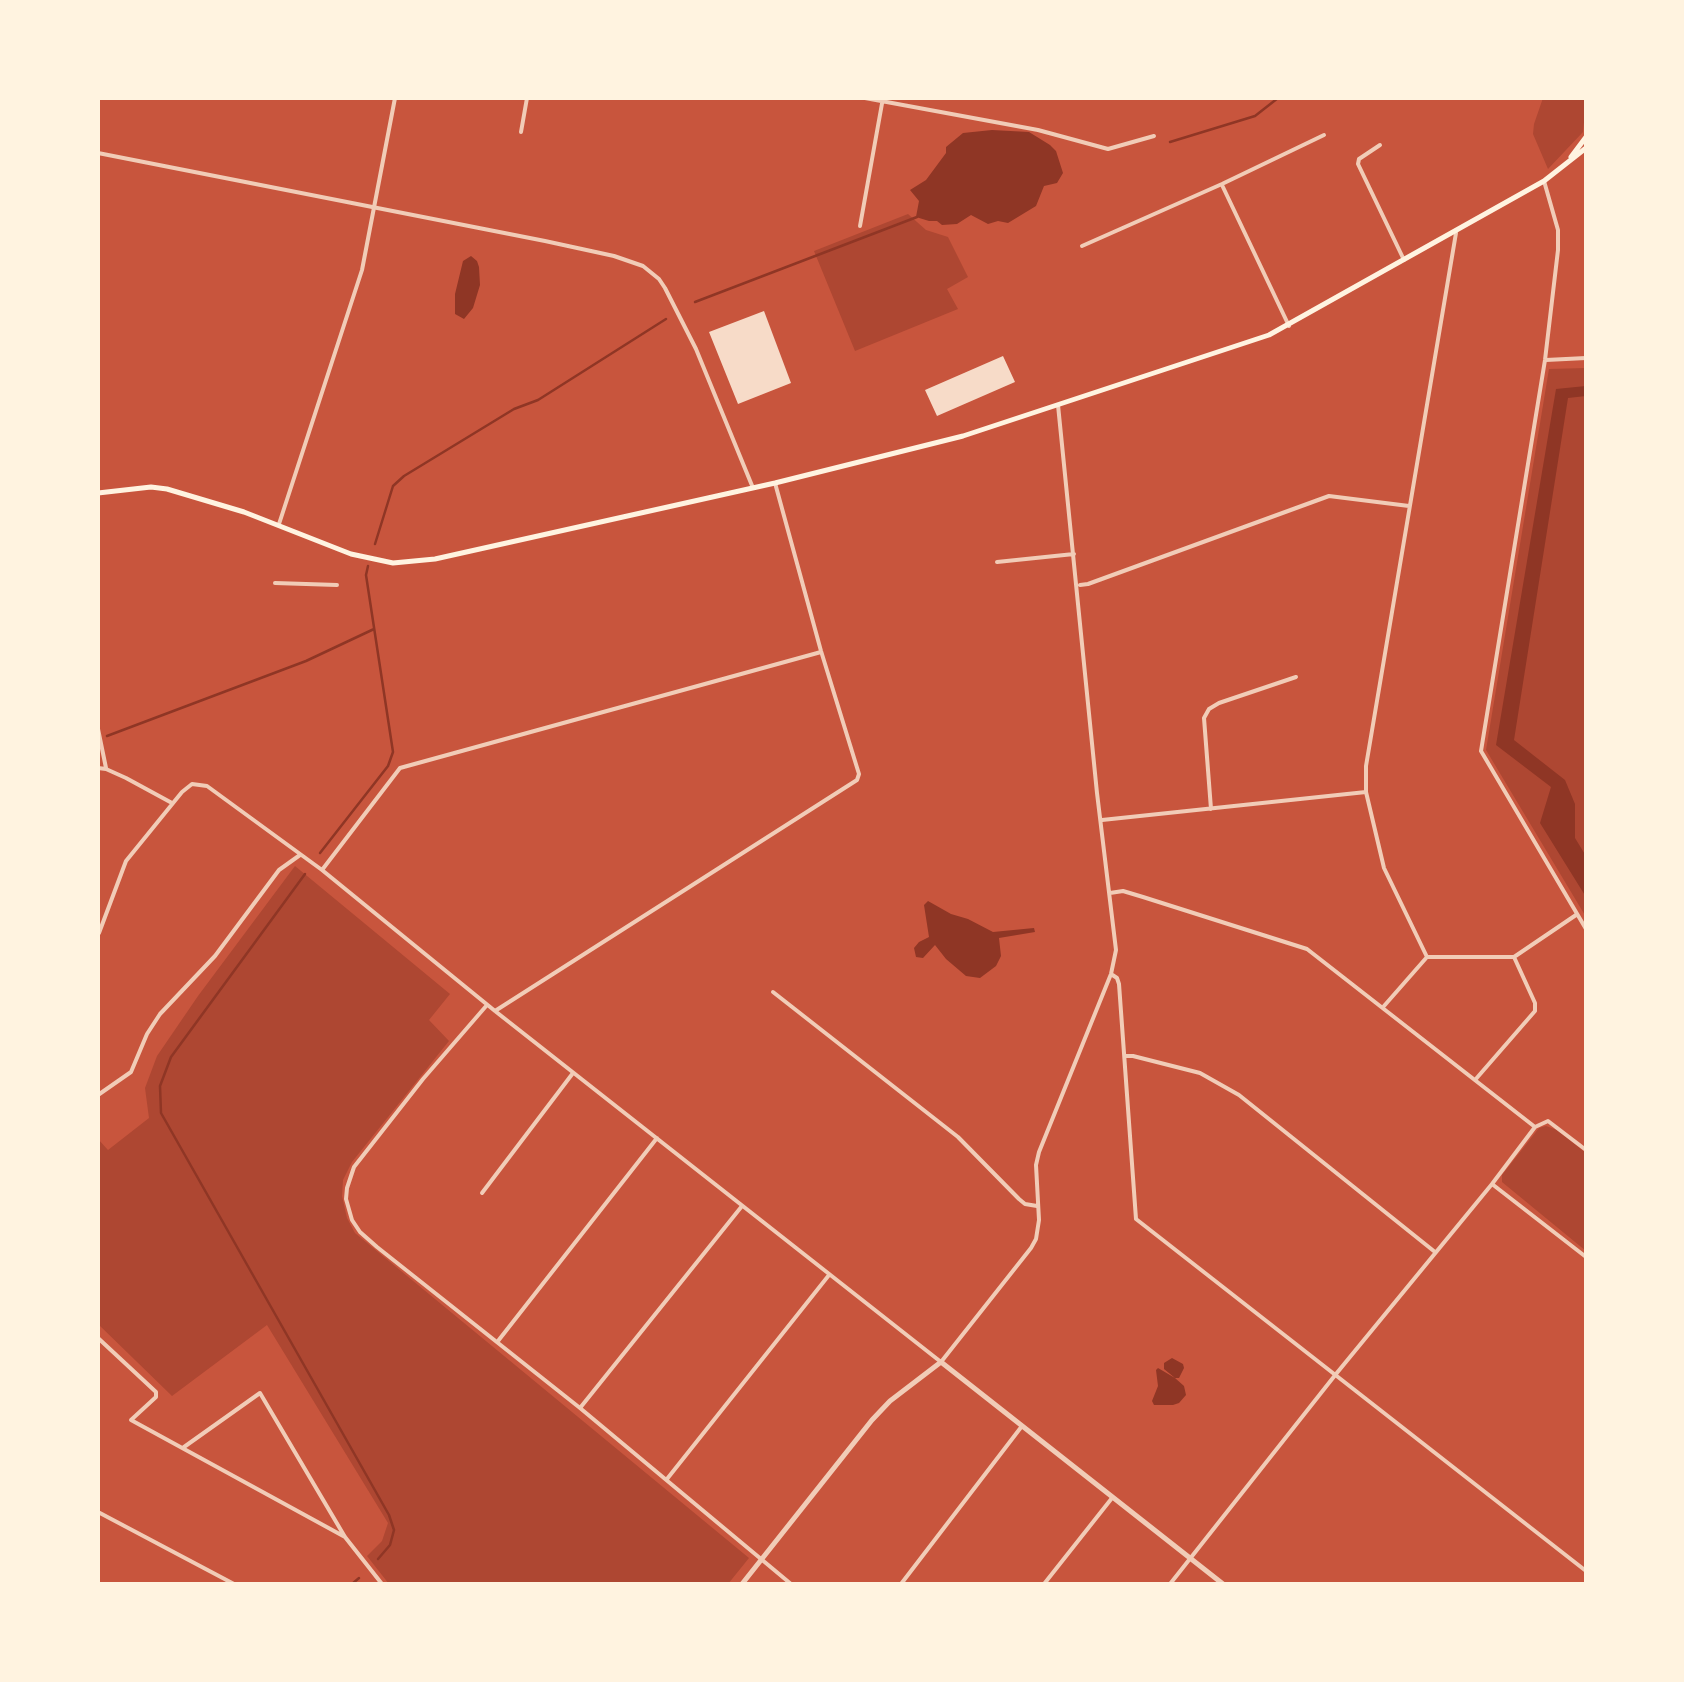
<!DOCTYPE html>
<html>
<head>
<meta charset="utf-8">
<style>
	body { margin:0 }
	#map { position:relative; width:1684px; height:1682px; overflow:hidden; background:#c8553d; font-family:Quicksand,sans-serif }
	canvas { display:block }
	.frame { position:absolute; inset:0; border:100px solid #fff3e0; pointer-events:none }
</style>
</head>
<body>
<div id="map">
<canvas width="1684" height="1682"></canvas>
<div class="frame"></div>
</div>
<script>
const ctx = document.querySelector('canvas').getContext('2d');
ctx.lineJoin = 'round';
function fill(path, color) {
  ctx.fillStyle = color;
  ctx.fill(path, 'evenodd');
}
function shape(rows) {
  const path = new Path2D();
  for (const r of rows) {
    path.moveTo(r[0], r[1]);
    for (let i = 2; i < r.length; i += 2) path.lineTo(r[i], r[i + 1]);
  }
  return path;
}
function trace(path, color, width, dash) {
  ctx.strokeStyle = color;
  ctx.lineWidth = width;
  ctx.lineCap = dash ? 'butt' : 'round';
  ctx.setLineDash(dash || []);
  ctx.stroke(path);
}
const green = shape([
	[1543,98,1585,98,1586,102,1583,132,1548,169,1533,134,1534,124],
	[908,214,926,230,948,237,968,277,947,289,958,309,855,351,814,251],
	[1586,368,1586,917,1486,750,1549,369],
	[295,866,450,994,429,1020,449,1041,352,1162,343,1180,342,1196,347,1218,355,1233,749,1558,728,1584,389,1584,367,1556,382,1541,388,1523,267,1325,172,1396,98,1324,98,1139,108,1150,149,1118,145,1088,157,1056,198,996],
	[1546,1126,1557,1130,1586,1153,1586,1251,1502,1182,1502,1175,1539,1128]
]);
const water = shape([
	[992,130,1029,132,1050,145,1056,151,1063,173,1057,183,1044,186,1036,206,1008,223,998,221,988,224,971,215,957,224,942,225,937,221,929,221,916,217,919,201,910,190,926,180,946,153,946,147,963,133],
	[471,256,477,261,479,267,480,285,473,308,464,319,455,314,455,294,463,261],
	[1586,386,1586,396,1568,398,1514,740,1565,780,1575,804,1575,838,1586,856,1586,897,1540,823,1551,787,1496,745,1556,389],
	[928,901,951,914,968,919,993,932,1034,928,1035,932,999,938,1001,956,996,966,980,978,966,976,946,959,935,945,923,958,916,957,914,948,919,942,929,937,924,905],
	[1172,1358,1183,1364,1184,1368,1179,1378,1175,1378,1184,1386,1186,1395,1179,1403,1173,1405,1154,1405,1152,1401,1158,1386,1156,1370,1158,1368,1175,1378,1164,1369,1164,1363]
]);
const stream = shape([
	[1170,142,1255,116,1278,98],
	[695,302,917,217],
	[375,544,393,486,404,476,514,409,538,400,666,319],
	[107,736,306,661,374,629],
	[320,853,388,766,393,752,366,575,368,566],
	[305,874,171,1057,160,1086,161,1113,389,1515,394,1530,390,1545,378,1559],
	[352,1584,359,1578]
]);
const building = shape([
	[764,311,791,383,738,404,709,332],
	[1003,356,1015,382,937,416,925,390]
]);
const minor = shape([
	[865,98,1038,130,1108,149,1154,136],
	[521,132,527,98],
	[1380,145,1359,159,1358,164,1404,260],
	[98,153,545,241,614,256,643,266,659,279,665,288,696,349,753,488],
	[1544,181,1558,230,1558,250,1545,360,1481,751,1586,929],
	[1222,185,1289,326],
	[860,226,883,98],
	[1456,233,1366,766,1366,792,1384,868,1427,957,1514,957,1535,1003,1535,1011,1475,1080],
	[1082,246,1222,184,1324,135],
	[1546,360,1586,358],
	[279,524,362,270,395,98],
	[997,562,1074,554],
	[275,583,337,585],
	[1080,585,1088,584,1329,496,1409,506],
	[98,729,106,768],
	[98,768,106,769,126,778,172,803],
	[1211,809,1204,718,1209,709,1219,703,1296,677],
	[1102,820,1366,792],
	[322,870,400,768,821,652],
	[1110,893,1123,891,1143,897,1307,949,1535,1127],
	[99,933,126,861,182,792,192,784,207,786,322,870,495,1011,941,1362,1031,1248,1036,1239,1039,1220,1036,1165,1039,1152,1111,974,1116,950,1097,793,1058,405],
	[1514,957,1576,915],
	[1111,974,1117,978,1119,984,1136,1219,1586,1571],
	[773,992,958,1137,1019,1199,1025,1204,1037,1206],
	[487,1005,423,1079,354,1167,347,1188,346,1199,352,1220,360,1232,377,1247,580,1408,791,1584],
	[1384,1006,1427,957],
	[495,1011,857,780,859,774,821,651,775,483],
	[1126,1056,1133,1056,1200,1073,1239,1095,1435,1252],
	[98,1095,131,1072,147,1034,160,1014,215,956,279,870,300,855],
	[1492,1184,1586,1257],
	[482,1193,573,1073],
	[98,1338,156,1392,156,1397,131,1420,345,1537],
	[498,1341,657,1138],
	[580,1408,742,1206],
	[184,1447,260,1393,345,1537,382,1584],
	[667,1479,829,1275],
	[98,1512,234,1584],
	[901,1584,1022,1426],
	[1044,1584,1112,1498],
	[1170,1584,1336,1374,1492,1184,1535,1127,1548,1121,1586,1150]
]);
const tertiary = shape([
	[742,1584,872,1420,890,1401,941,1362,1223,1584]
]);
const secondary = shape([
	[1571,157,1586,137],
	[98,493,151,487,167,489,244,512,351,554,393,563,435,559,775,483,963,436,1269,335,1544,181,1586,148]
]);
fill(green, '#ae4732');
fill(water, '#8f3625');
trace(stream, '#8f3625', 2.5);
fill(building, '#f7dbc8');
trace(minor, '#f1ccb7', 4);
trace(tertiary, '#f1ccb7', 5);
trace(secondary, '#fff3e0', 5);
</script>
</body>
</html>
